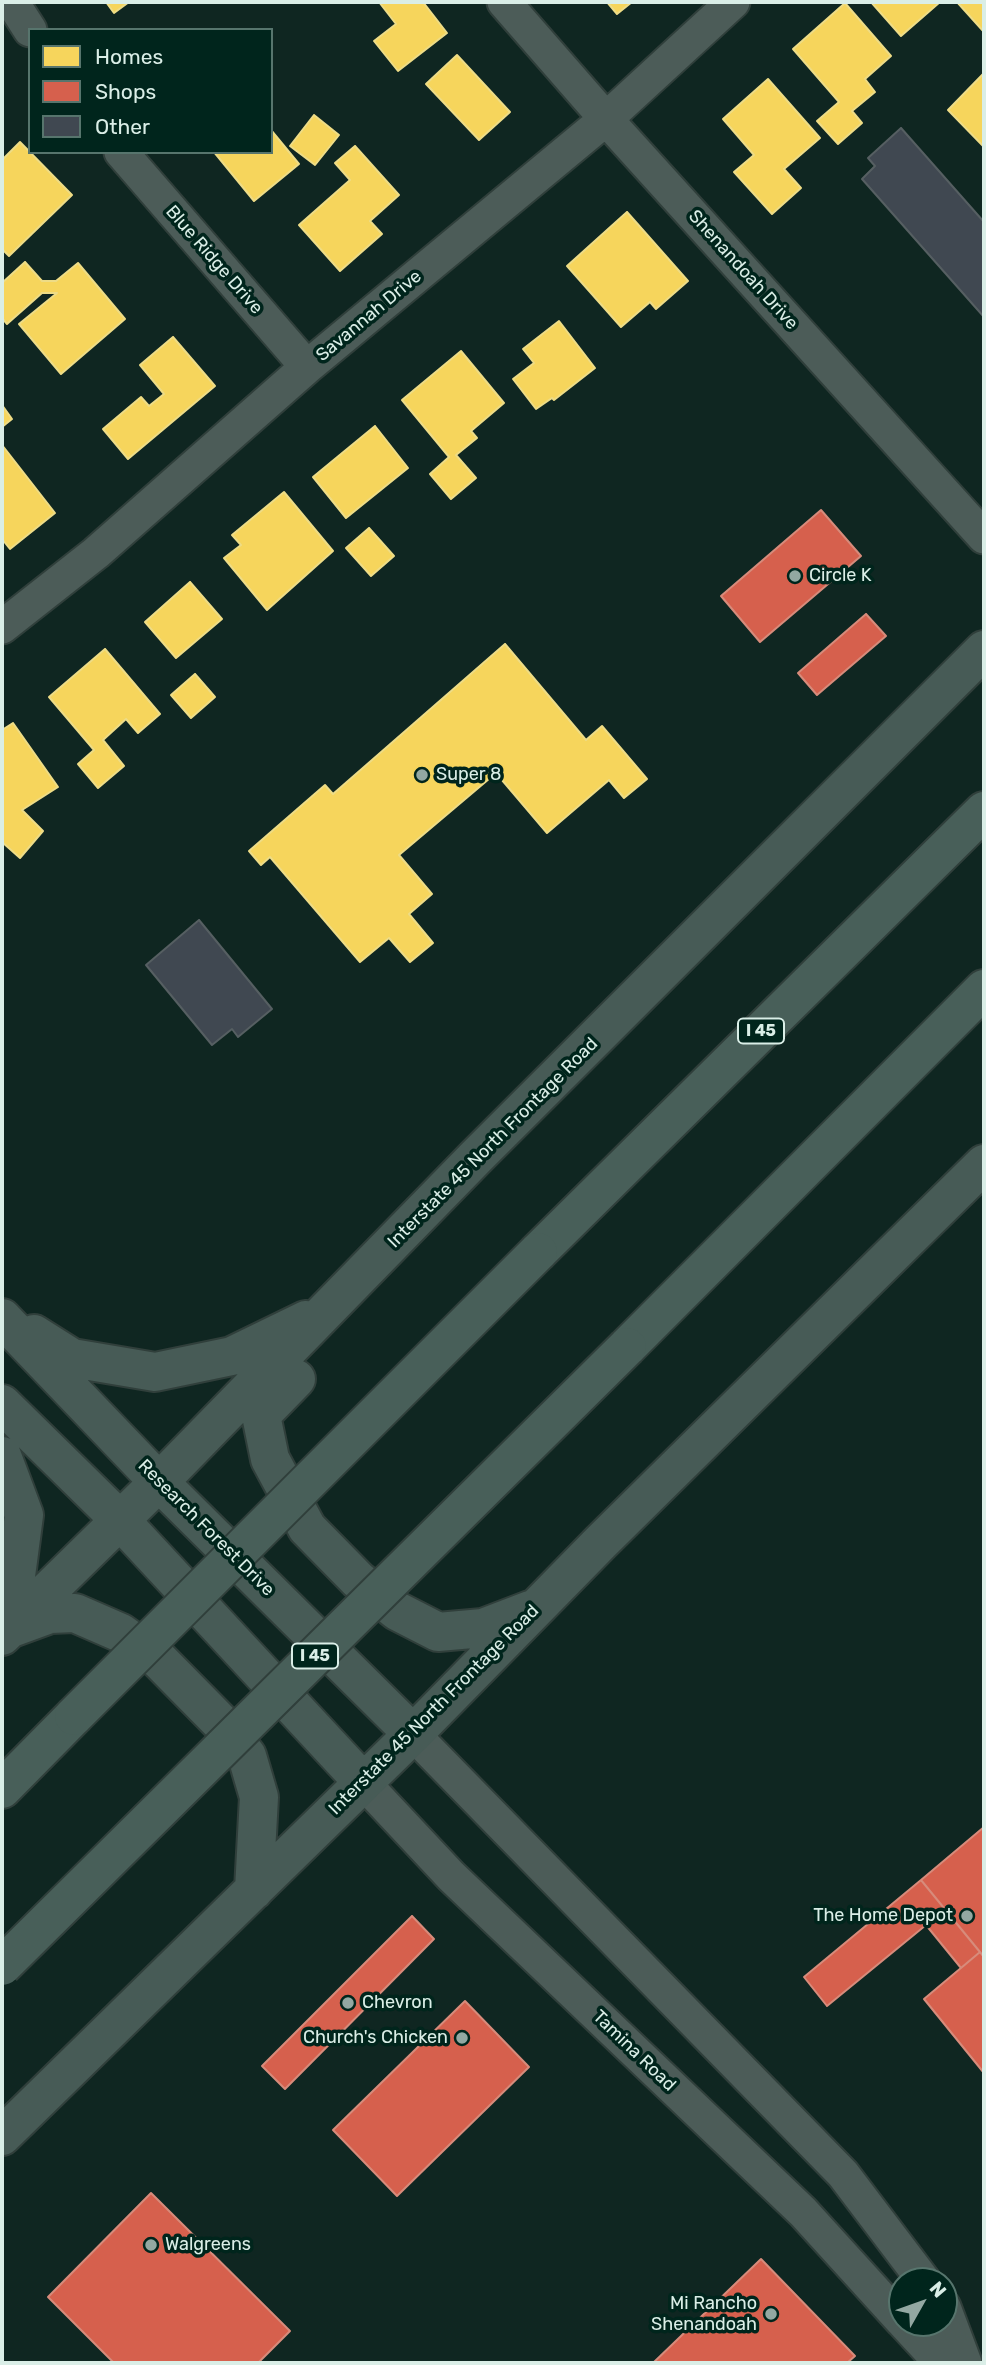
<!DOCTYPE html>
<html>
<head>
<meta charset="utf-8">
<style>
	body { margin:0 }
	#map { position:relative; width:986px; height:2365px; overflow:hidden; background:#0f2621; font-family:Rubik,sans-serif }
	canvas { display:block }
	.frame { position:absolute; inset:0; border:4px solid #daeee7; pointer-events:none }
	.legend { position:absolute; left:28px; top:28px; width:245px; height:126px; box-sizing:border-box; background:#00251c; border:2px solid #57756d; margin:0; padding:9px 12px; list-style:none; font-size:21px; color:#daeee7 }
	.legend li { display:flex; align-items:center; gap:14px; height:35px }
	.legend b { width:35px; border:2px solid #57756d }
	.north { position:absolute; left:888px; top:2267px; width:70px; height:70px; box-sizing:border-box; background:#00251c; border:2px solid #57756d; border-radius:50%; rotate:50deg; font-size:19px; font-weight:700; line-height:28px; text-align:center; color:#daeee7 }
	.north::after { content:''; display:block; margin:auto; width:24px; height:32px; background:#93a8a2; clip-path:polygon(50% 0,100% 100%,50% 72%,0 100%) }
</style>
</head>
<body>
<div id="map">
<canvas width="986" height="2365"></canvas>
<div class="frame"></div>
<ul class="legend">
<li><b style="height:19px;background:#f6d55c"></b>Homes</li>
<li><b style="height:19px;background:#d6604d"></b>Shops</li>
<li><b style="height:19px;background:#404851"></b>Other</li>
</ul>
<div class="north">N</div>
</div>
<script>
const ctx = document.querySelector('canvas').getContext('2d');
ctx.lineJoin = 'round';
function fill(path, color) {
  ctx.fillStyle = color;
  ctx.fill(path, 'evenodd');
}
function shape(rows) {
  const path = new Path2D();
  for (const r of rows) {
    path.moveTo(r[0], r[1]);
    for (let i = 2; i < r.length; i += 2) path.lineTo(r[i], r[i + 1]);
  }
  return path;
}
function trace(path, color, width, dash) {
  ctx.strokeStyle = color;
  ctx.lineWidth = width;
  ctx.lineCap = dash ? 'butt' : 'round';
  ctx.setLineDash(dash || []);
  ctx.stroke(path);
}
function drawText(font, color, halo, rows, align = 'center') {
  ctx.font = font + ' Rubik,sans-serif';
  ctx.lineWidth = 7;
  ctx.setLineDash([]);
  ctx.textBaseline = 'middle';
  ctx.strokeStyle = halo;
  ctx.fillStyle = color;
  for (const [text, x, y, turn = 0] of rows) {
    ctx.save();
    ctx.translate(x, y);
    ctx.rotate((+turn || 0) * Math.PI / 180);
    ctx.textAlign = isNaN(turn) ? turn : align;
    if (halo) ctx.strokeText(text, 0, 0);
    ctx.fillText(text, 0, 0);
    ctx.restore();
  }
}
const homes = shape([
	[106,2,129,2,114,13,106,2],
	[379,2,423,2,447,33,398,71,374,41,396,24,379,2],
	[607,2,632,2,617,14,607,2],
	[871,2,940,2,901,36,871,2],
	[957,2,984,2,984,32,957,2],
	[845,3,891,56,865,79,875,92,852,111,862,123,838,144,817,121,839,102,793,49,845,3],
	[457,55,510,112,479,140,426,84,457,55],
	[984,73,984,147,948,110,984,73],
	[768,79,820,138,784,169,801,188,772,214,734,172,754,155,723,119,768,79],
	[314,115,339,135,315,165,290,146,314,115],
	[271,130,299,164,254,201,214,152,271,152,271,130],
	[20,142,72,195,9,256,2,249,2,160,20,142],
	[355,146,399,195,370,221,382,234,340,271,299,225,350,180,335,163,355,146],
	[627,212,688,281,656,309,650,302,621,327,567,266,627,212],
	[25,262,42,281,56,281,78,263,125,319,61,374,19,324,57,293,42,293,7,324,2,318,2,283,25,262],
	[559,321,595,368,554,400,552,398,536,409,513,379,534,363,523,349,559,321],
	[173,337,215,386,128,459,103,429,141,397,149,406,164,394,140,365,173,337],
	[461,351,504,403,471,431,477,438,456,455,476,478,451,499,430,474,449,457,402,400,461,351],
	[2,405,12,419,2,427,2,405],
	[375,426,408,468,346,518,313,477,375,426],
	[2,445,55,513,10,549,2,539,2,445],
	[284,492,333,551,267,610,224,558,241,545,232,535,284,492],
	[369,528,394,556,371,576,346,548,369,528],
	[190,582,222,619,176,658,145,622,190,582],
	[505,644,586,740,602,726,647,779,624,798,609,780,547,833,496,773,399,855,432,894,409,914,433,943,410,962,389,938,360,962,270,857,261,865,249,851,325,785,333,794,505,644],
	[105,649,160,714,138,733,126,719,103,740,124,766,98,788,78,764,94,750,49,697,105,649],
	[195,674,215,697,191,718,171,695,195,674],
	[13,723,58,787,22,810,43,831,20,858,2,842,2,730,13,723]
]);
const shops = shape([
	[821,510,861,556,760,642,721,596,821,510],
	[866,614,886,636,817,695,798,673,866,614],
	[984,1827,984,1957,921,1880,984,1827],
	[921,1880,980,1952,961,1968,926,1925,827,2006,804,1977,921,1880],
	[412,1916,434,1939,285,2089,262,2066,412,1916],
	[980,1952,984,1957,984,2073,924,1999,980,1952],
	[465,2001,529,2067,397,2196,333,2130,465,2001],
	[151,2193,290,2331,258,2363,114,2363,48,2297,151,2193],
	[761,2259,855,2356,847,2363,653,2363,761,2259]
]);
const building = shape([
	[901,128,984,222,984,317,862,179,875,166,868,158,901,128],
	[199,920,272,1009,238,1037,232,1029,212,1045,146,965,199,920]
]);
const minor = shape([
	[12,2,30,30],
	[504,2,606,119,984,537],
	[121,152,307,367],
	[2,627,96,553,307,367,606,119,733,2],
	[413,1734,843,2174,924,2281],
	[363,1782,451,1876,803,2212,902,2321],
	[944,2307,965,2363],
	[904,2323,941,2363]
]);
const major = shape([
	[2,1318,159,1482,413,1734],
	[34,1334,72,1358,155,1372,232,1356,306,1320],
	[296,1379,261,1415,270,1459,307,1528,358,1580,397,1611,438,1632,483,1628,530,1610],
	[2,1404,120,1520,363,1782],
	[2,1456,24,1515,9,1629,50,1614,75,1613,121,1633,159,1660,222,1724,247,1756,259,1797,254,1890],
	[2,1636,159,1482,476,1157,984,650],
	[2,2136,413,1734,600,1543,984,1164]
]);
const highway = shape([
	[538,1252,984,811],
	[627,1347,984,989],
	[2,1789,74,1716]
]);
const highwayBridge = shape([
	[74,1716,538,1252],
	[2,1966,627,1347]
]);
const markers = [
	[795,576,7,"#93a8a2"],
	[422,775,7,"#93a8a2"],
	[967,1916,7,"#93a8a2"],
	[348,2003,7,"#93a8a2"],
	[462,2038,7,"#93a8a2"],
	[151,2245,7,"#93a8a2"],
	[771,2314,7,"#93a8a2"]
];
const shields = [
	[761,1031,46],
	[315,1656,46]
];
const shieldNames = [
	["I 45",761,1031],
	["I 45",315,1656]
];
const streetNames = [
	["Blue Ridge Drive",214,260,49],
	["Shenandoah Drive",743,270,48],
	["Savannah Drive",369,316,-40],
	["Interstate 45 North Frontage Road",493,1143,-45],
	["Research Forest Drive",206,1528,45],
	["Interstate 45 North Frontage Road",434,1710,-45],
	["Tamina Road",634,2051,44]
];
const poiNames = [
	["Circle K",809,576],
	["Super 8",436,775],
	["The Home Depot",953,1916,"right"],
	["Chevron",362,2003],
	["Church's Chicken",448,2038,"right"],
	["Walgreens",165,2245],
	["Mi Rancho",757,2304,"right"],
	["Shenandoah",757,2325,"right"]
];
fill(homes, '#f6d55c');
trace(homes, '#eedc86', 2);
fill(shops, '#d6604d');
trace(shops, '#d78b7b', 2);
fill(building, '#404851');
trace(building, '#565f62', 2);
trace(minor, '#303f3b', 37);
trace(major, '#303f3b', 42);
trace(highway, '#303f3b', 42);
trace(minor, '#4c5c58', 33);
trace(major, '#475b56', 38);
trace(highway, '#485f59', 38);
trace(highwayBridge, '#303f3b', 42, []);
trace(highwayBridge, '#485f59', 38);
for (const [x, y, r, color] of markers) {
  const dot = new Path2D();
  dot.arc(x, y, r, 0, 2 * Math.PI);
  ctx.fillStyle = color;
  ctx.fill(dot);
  trace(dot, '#00251c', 2.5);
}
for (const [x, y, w] of shields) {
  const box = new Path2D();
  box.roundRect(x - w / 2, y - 12.5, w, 25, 5);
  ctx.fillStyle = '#00251c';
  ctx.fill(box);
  trace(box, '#daeee7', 2);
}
drawText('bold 16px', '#daeee7', null, shieldNames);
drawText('18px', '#daeee7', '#00251c', streetNames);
drawText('18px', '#daeee7', '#00251c', poiNames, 'left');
</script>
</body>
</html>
